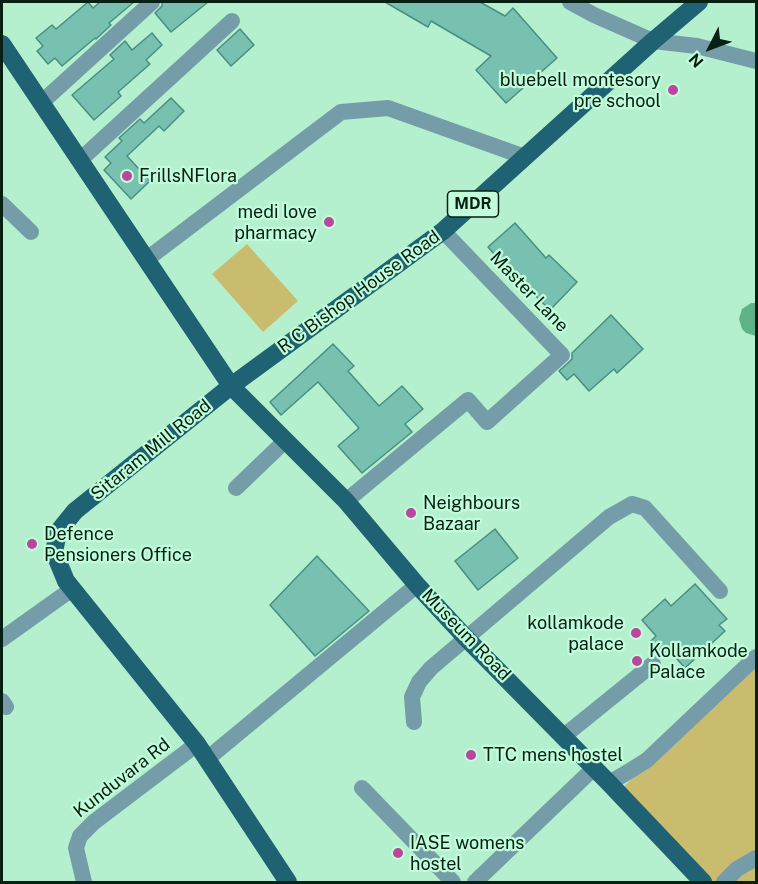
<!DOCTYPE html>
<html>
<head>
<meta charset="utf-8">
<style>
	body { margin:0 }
	#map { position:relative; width:758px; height:884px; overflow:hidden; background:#b4f0cd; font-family:"Public Sans",sans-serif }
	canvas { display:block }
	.frame { position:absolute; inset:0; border:3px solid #081f13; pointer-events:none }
	.north { position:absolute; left:680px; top:18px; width:60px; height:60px; -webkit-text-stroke:4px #c1fdda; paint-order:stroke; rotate:228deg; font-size:16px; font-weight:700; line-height:24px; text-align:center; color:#081f13 }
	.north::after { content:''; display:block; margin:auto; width:21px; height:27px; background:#081f13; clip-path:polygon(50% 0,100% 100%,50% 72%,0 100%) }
</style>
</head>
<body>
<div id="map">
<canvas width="758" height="884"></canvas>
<div class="frame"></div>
<div class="north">N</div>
</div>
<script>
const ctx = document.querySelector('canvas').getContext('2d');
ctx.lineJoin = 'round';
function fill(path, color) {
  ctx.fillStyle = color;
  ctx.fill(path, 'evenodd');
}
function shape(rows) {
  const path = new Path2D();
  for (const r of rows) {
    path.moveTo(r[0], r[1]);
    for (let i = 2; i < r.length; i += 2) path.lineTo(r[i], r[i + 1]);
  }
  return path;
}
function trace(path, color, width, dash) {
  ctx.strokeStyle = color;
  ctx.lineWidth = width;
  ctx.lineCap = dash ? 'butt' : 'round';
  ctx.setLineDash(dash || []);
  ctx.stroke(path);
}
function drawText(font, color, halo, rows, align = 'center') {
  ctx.font = font + ' "Public Sans",sans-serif';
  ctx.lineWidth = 4.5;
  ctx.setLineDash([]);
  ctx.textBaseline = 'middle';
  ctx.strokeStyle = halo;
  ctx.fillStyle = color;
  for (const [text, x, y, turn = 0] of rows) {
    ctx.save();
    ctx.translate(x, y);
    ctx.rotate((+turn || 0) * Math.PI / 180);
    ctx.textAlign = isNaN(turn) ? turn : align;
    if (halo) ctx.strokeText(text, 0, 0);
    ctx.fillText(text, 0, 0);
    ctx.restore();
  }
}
const green = shape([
	[247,244,298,301,263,332,212,274],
	[756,664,756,882,703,882,618,792]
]);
const water = shape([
	[751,303,756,303,756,336,746,333,742,329,739,319,742,309]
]);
const building = shape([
	[88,2,93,8,100,2,134,2,109,23,111,25,96,39,95,38,62,66,55,58,48,64,37,51,43,46,36,38,52,25,56,29,88,2],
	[162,2,208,2,171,32,155,13,162,6,162,2],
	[385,2,480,2,505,16,513,8,557,58,506,103,476,70,491,56,431,21,428,27,385,2],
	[240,29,254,45,231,66,217,50,240,29],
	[152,33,162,45,146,60,150,64,118,92,121,96,94,120,72,95,114,59,110,55,125,41,132,50,152,33],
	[171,98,184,111,164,131,159,126,127,156,150,181,131,199,104,170,111,163,105,157,122,141,119,138,140,119,144,123,171,98],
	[515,223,546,258,549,255,577,282,550,310,511,272,510,273,488,247,515,223],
	[611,315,643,349,617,373,614,369,589,391,574,374,567,380,559,371,569,362,572,359,572,353,611,315],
	[333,344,354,366,348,371,379,406,402,386,423,409,405,424,412,432,362,473,338,446,359,428,318,382,281,415,270,402,333,344],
	[495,529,518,558,478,590,455,561,495,529],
	[317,556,369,611,315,656,270,605,317,556],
	[695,584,727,619,719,625,725,631,685,668,670,651,663,657,650,642,656,636,642,620,665,599,671,606,695,584]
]);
const minor = shape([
	[570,2,594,15,653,41,697,46,756,61],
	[41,103,152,2],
	[80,160,232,21],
	[2,204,31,232],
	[147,259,341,112,388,108,525,157],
	[236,488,286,440],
	[346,501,468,400,487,422,562,355,443,231],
	[2,639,72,589],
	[2,701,6,707],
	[414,722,412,697,419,682,431,668,609,517,632,504,645,508,720,591],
	[564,736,653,664],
	[207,759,417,585],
	[609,783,628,772,647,760,756,657],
	[362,788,453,882],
	[84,882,76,848,80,836,94,822,197,744],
	[475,882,594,768],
	[724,882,737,869,756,858]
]);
const major = shape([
	[2,44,231,386,346,501,417,585,466,638,609,783,703,882],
	[288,882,197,744,66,581,54,552,58,532,75,511,231,386,443,231,653,41,699,2]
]);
const markers = [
	[673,90,6,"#bb469e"],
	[127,176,6,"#bb469e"],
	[329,222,6,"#bb469e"],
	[411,513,6,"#bb469e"],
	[32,544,6,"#bb469e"],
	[636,633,6,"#bb469e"],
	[637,661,6,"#bb469e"],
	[471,755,6,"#bb469e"],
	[398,853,6,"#bb469e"]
];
const shields = [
	[473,204,51]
];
const shieldNames = [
	["MDR",473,204]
];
const poiNames = [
	["bluebell montesory",661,80,"right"],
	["pre school",661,101,"right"],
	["FrillsNFlora",139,176],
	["medi love",317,212,"right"],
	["pharmacy",317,233,"right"],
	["Neighbours",423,503],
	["Bazaar",423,524],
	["Defence",44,534],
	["Pensioners Office",44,555],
	["kollamkode",624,623,"right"],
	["palace",624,644,"right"],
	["Kollamkode",649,651],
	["Palace",649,672],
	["TTC mens hostel",483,755],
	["IASE womens",410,843],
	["hostel",410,864]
];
const streetNames = [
	["R C Bishop House Road",359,292,-36],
	["Master Lane",529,292,46],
	["Sitaram Mill Road",151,450,-39],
	["Museum Road",466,635,46],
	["Kunduvara Rd",122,778,-38]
];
fill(green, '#cabc6f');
fill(water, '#60b387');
fill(building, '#78c1b1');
trace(building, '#478f81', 1.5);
trace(minor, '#759da9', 16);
trace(major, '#1e6274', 18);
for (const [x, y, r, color] of markers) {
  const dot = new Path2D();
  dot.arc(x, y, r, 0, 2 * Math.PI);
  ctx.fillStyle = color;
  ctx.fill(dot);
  trace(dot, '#c1fdda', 2);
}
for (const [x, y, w] of shields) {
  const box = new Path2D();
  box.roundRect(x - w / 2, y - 13, w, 26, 4.5);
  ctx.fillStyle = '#c1fdda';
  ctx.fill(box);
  trace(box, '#081f13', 1.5);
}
drawText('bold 16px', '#081f13', null, shieldNames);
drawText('18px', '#081f13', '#c1fdda', poiNames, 'left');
drawText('18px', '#081f13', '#c1fdda', streetNames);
</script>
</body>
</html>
